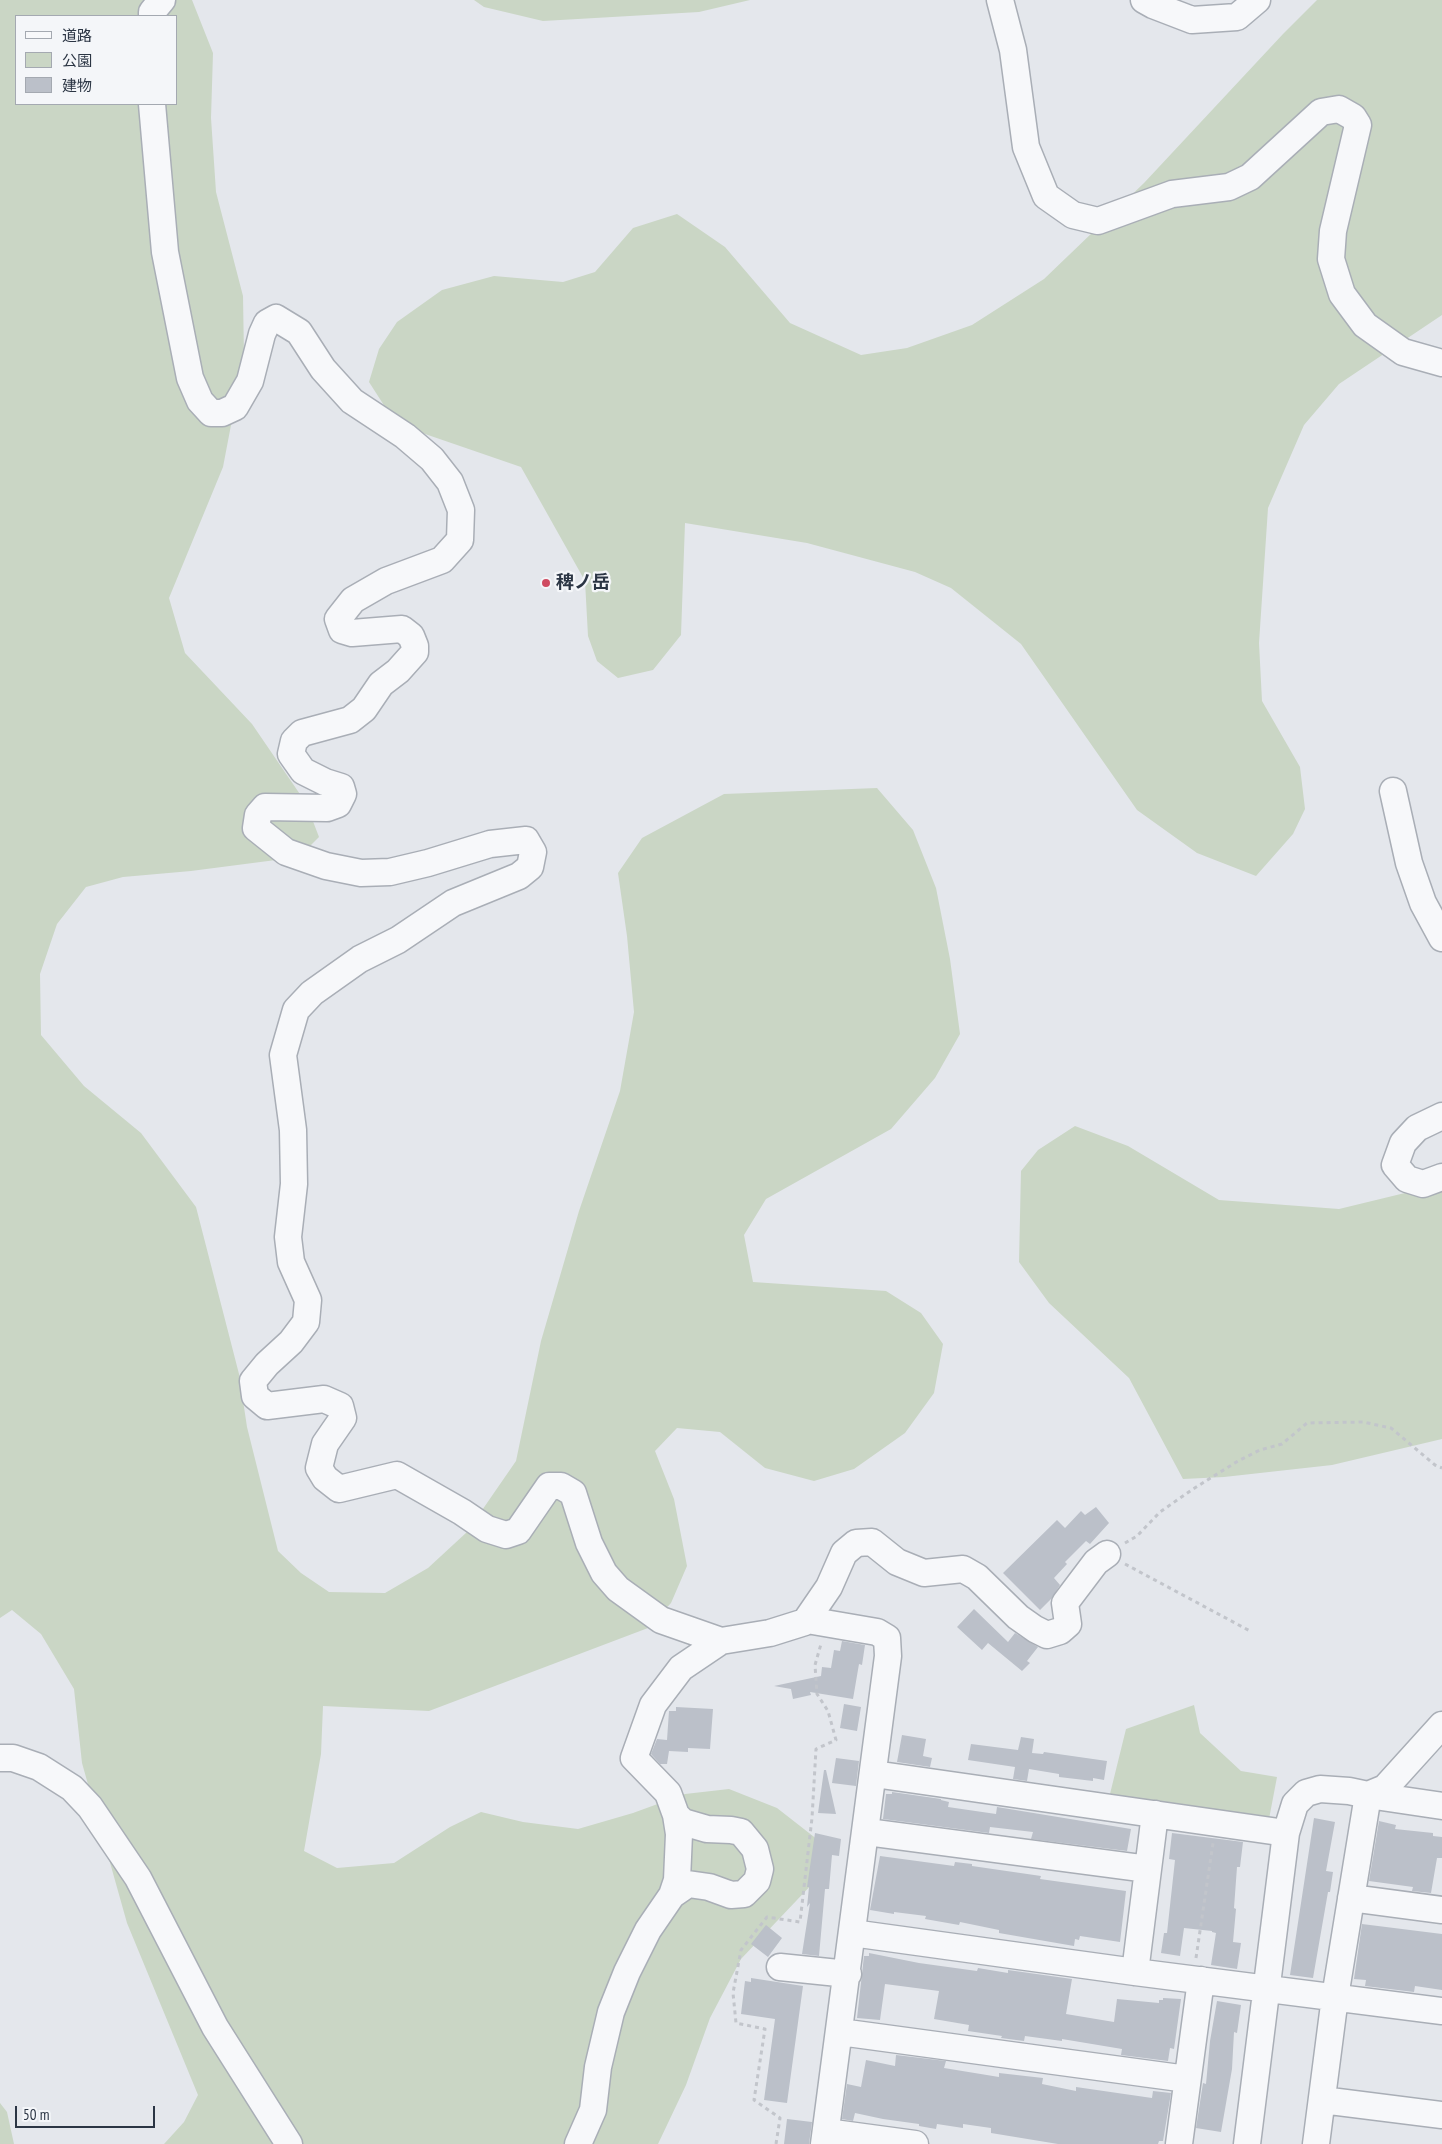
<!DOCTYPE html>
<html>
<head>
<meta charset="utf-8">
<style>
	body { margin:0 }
	#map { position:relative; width:1442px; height:2144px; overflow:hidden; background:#e4e7ec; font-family:"PT Sans Narrow","Noto Sans JP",sans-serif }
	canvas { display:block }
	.legend { position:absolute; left:15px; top:15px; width:162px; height:90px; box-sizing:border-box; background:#f4f6f9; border:1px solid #a4a9b1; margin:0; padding:6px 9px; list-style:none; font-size:15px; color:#2b3544 }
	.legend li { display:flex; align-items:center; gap:10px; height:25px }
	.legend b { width:25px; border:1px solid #a4a9b1 }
	.scale { position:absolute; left:15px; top:2106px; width:140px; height:22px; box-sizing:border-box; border:2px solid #2b3544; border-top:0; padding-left:6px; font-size:15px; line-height:18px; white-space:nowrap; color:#2b3544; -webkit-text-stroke:4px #f4f6f9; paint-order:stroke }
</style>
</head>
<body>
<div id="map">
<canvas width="1442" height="2144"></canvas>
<ul class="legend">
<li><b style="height:6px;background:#f7f8fa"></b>道路</li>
<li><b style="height:14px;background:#cad6c5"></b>公園</li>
<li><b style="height:14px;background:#bbc0c9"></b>建物</li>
</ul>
<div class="scale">50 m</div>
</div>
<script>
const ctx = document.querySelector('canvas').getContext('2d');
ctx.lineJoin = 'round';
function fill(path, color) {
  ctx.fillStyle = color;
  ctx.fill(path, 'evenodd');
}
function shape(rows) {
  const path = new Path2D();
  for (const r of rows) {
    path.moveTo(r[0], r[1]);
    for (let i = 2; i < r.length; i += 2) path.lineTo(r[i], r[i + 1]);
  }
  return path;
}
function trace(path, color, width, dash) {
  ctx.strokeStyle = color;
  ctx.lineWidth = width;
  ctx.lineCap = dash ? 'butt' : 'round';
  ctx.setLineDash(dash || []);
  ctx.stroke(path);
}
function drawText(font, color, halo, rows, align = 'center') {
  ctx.font = font + ' "PT Sans Narrow","Noto Sans JP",sans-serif';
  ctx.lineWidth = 4.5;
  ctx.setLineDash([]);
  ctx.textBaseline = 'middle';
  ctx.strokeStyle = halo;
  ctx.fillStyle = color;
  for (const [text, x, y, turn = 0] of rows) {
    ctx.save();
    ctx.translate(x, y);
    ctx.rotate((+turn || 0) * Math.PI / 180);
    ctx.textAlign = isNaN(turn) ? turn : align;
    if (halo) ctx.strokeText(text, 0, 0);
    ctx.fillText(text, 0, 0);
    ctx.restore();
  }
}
const green = shape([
	[0,0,192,0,213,53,211,118,216,192,243,296,244,357,223,467,169,598,185,653,252,724,306,803,319,837,299,857,191,871,123,877,86,887,57,924,40,974,41,1035,84,1086,141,1133,196,1207,239,1374,247,1427,278,1551,301,1573,329,1592,385,1593,428,1568,467,1532,516,1461,541,1341,579,1211,620,1091,634,1012,627,936,618,873,642,838,724,794,877,788,913,830,936,888,950,959,960,1034,935,1078,891,1129,766,1199,744,1235,753,1282,886,1291,921,1313,943,1344,934,1393,905,1433,854,1469,814,1481,765,1468,720,1432,677,1428,655,1451,674,1499,687,1566,671,1603,648,1628,429,1711,323,1706,321,1754,304,1851,337,1868,394,1863,450,1827,481,1812,523,1822,578,1829,633,1813,685,1794,729,1789,777,1808,818,1840,815,1881,741,1959,710,2018,686,2085,658,2144,164,2144,184,2122,198,2095,127,1923,82,1763,74,1689,41,1634,12,1610,0,1618],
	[16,16,176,16,176,104,16,104],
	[474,0,750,0,699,12,543,21,484,7],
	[1317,0,1442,0,1442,315,1339,384,1304,425,1268,508,1259,643,1262,701,1300,767,1305,809,1293,834,1256,876,1197,853,1137,810,1021,644,951,588,915,572,807,543,685,523,681,635,653,670,618,678,597,661,588,636,585,581,521,467,396,424,369,382,379,349,397,322,442,290,494,276,563,282,595,272,633,228,677,214,725,247,790,323,861,355,907,348,972,325,1044,279,1144,183,1283,34],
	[1075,1126,1128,1146,1219,1200,1339,1209,1442,1184,1442,1439,1332,1465,1224,1477,1183,1479,1129,1378,1049,1303,1019,1262,1021,1171,1038,1150],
	[1194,1705,1200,1733,1241,1771,1277,1777,1269,1819,1109,1798,1126,1729],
	[0,2103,7,2112,14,2144,0,2144]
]);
const building = shape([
	[1096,1507,1109,1523,1090,1544,1086,1541,1065,1562,1067,1564,1054,1578,1060,1585,1051,1599,1040,1610,1003,1573,1057,1520,1065,1528,1081,1511,1085,1515],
	[974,1609,1008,1642,1015,1633,1038,1647,1027,1661,1030,1663,1022,1671,988,1643,982,1650,957,1627],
	[842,1641,865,1645,862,1665,859,1664,853,1699,810,1692,811,1695,793,1699,791,1689,774,1686,821,1676,822,1667,831,1668,834,1650,840,1651],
	[844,1704,861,1707,857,1731,840,1728],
	[676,1707,713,1709,710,1749,688,1748,688,1752,669,1751,667,1764,660,1764,651,1754,657,1739,667,1740,669,1711,676,1711],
	[902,1735,926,1739,923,1756,932,1758,930,1767,897,1762],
	[1021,1737,1034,1739,1032,1753,1043,1754,1044,1752,1107,1761,1104,1780,1093,1778,1093,1781,1059,1777,1059,1774,1029,1769,1027,1781,1013,1779,1015,1767,968,1760,971,1744,1018,1750],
	[836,1758,859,1761,856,1786,832,1783],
	[824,1770,826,1770,836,1814,818,1813],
	[892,1792,941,1799,941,1800,949,1802,948,1807,996,1814,997,1807,1131,1829,1127,1851,1031,1839,1033,1832,990,1827,989,1833,883,1819,886,1794,892,1794],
	[1314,1818,1335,1822,1326,1871,1333,1872,1330,1892,1328,1892,1313,1978,1290,1975],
	[1379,1821,1396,1825,1395,1829,1433,1833,1433,1836,1442,1837,1442,1858,1437,1858,1431,1893,1412,1891,1413,1887,1369,1881],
	[815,1833,841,1839,839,1856,832,1855,829,1889,825,1889,819,1956,802,1954,810,1903,807,1907,809,1887,807,1887],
	[1172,1833,1243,1842,1240,1867,1237,1867,1234,1908,1236,1909,1233,1942,1241,1943,1237,1969,1211,1965,1216,1933,1212,1932,1212,1931,1184,1928,1180,1956,1161,1953,1164,1933,1167,1933,1175,1860,1169,1859],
	[880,1856,954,1866,955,1862,972,1864,972,1866,1041,1876,1040,1879,1126,1891,1120,1942,1080,1936,1079,1940,1075,1939,1074,1946,999,1933,999,1930,960,1922,959,1925,925,1919,926,1916,894,1912,894,1914,870,1910],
	[1362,1924,1442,1934,1442,1990,1415,1986,1414,1992,1365,1986,1366,1980,1354,1979],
	[766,1925,782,1938,768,1957,751,1944],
	[869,1953,919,1963,977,1971,978,1968,1008,1973,1008,1970,1072,1979,1066,2014,1114,2022,1117,1999,1159,2003,1159,2000,1163,2000,1163,1998,1181,1999,1174,2049,1170,2048,1168,2061,1121,2055,1122,2049,1062,2039,1062,2041,1025,2036,1024,2041,1001,2038,1002,2036,968,2031,969,2025,934,2019,939,1991,885,1984,880,2020,857,2018,864,1956,869,1956],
	[751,1978,803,1986,787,2103,764,2100,775,2019,741,2014,745,1981,751,1982],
	[1217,2001,1241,2005,1237,2033,1234,2032,1232,2069,1221,2132,1196,2128,1203,2083,1206,2084,1210,2041],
	[896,2055,946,2061,944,2068,999,2077,999,2073,1043,2078,1042,2084,1076,2091,1076,2087,1152,2098,1153,2091,1171,2093,1163,2141,1159,2141,1158,2144,1058,2144,991,2133,991,2128,963,2124,963,2128,937,2124,936,2129,919,2126,919,2124,883,2119,855,2113,853,2121,842,2119,847,2084,861,2087,866,2060,895,2066],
	[787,2119,812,2122,809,2144,784,2144]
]);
const path = shape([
	[1125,1543,1137,1536,1160,1512,1193,1489,1238,1461,1260,1450,1282,1444,1307,1423,1363,1422,1391,1428,1435,1465,1442,1468],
	[1125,1564,1250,1631],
	[1196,1958,1213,1843],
	[776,2144,780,2118,754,2100,765,2029,736,2023,733,1993,741,1950,767,1917,800,1922,812,1818,816,1749,836,1740,828,1711,817,1694,815,1665,821,1644]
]);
const minor = shape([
	[1000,0,1013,50,1026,147,1046,196,1073,215,1098,221,1172,194,1229,187,1250,177,1321,112,1339,109,1353,117,1358,125,1333,231,1331,259,1342,294,1365,325,1403,352,1442,363],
	[1144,0,1153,5,1192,20,1237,17,1257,0],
	[152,16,152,12,162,0],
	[152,104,165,252,190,378,200,401,211,413,222,413,235,407,250,381,262,334,267,323,276,318,299,332,323,369,352,401,405,436,432,459,450,482,461,510,460,540,442,560,386,581,353,600,338,619,342,630,352,633,402,629,411,636,415,646,415,652,398,671,381,684,364,709,350,720,302,733,294,741,291,754,303,771,325,782,341,787,343,794,338,804,327,808,265,807,258,815,256,828,286,852,326,866,361,873,390,872,428,863,490,844,526,840,533,852,530,867,519,876,453,903,398,940,360,959,312,993,296,1010,283,1055,293,1130,294,1184,288,1237,291,1262,308,1300,306,1322,291,1342,267,1364,253,1381,255,1396,267,1406,324,1399,340,1406,343,1418,325,1444,319,1468,325,1478,339,1489,397,1475,462,1512,487,1529,506,1535,518,1531,549,1486,561,1486,573,1493,589,1543,604,1573,618,1589,661,1620,721,1641],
	[1393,791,1409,863,1423,903,1442,938],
	[1442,1116,1417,1128,1403,1143,1395,1165,1407,1179,1423,1184,1442,1177],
	[807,1620,877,1632,887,1638,888,1656,824,2144],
	[0,1758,13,1758,39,1767,72,1788,90,1807,138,1878,215,2027,289,2144],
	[874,1774,1286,1833],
	[867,1832,1148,1869],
	[672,1895,677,1880,679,1834,676,1815],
	[1351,1898,1442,1910],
	[852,1933,1135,1972,1442,2011],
	[780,1967,848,1974],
	[1135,1972,1155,1814],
	[840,2032,1187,2079],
	[1322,2100,1442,2115],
	[826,2132,915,2144],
	[578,2144,593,2110,598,2067,611,2012,627,1972,648,1930,672,1895,688,1884,709,1887,731,1895,744,1894,757,1881,760,1869,755,1849,741,1832,731,1830,707,1829,683,1822,676,1815,668,1793,634,1758,653,1705,681,1668,721,1641,770,1633,805,1622,829,1587,844,1553,856,1543,872,1542,897,1562,924,1573,963,1569,977,1577,1018,1617,1035,1629,1047,1635,1060,1631,1068,1624,1065,1603,1096,1562,1107,1554],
	[1179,2144,1201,1980],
	[1247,2144,1286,1833,1295,1804,1306,1793,1320,1789,1349,1791,1368,1795,1385,1788,1442,1725],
	[1316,2144,1335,1997,1368,1795,1442,1806]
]);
const markers = [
	[546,583,5,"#cf4b61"]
];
const poiNames = [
	["稗ノ岳",556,583]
];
fill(green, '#cad6c5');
fill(building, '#bbc0c9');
trace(minor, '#a9aeb6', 29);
trace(path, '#c2c5cb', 3, [4, 4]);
trace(minor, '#f7f8fa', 26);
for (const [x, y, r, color] of markers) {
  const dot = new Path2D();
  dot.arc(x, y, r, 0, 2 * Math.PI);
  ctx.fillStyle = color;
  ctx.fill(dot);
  trace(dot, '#f4f6f9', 2);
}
drawText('bold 18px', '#2b3544', '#f4f6f9', poiNames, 'left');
</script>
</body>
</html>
